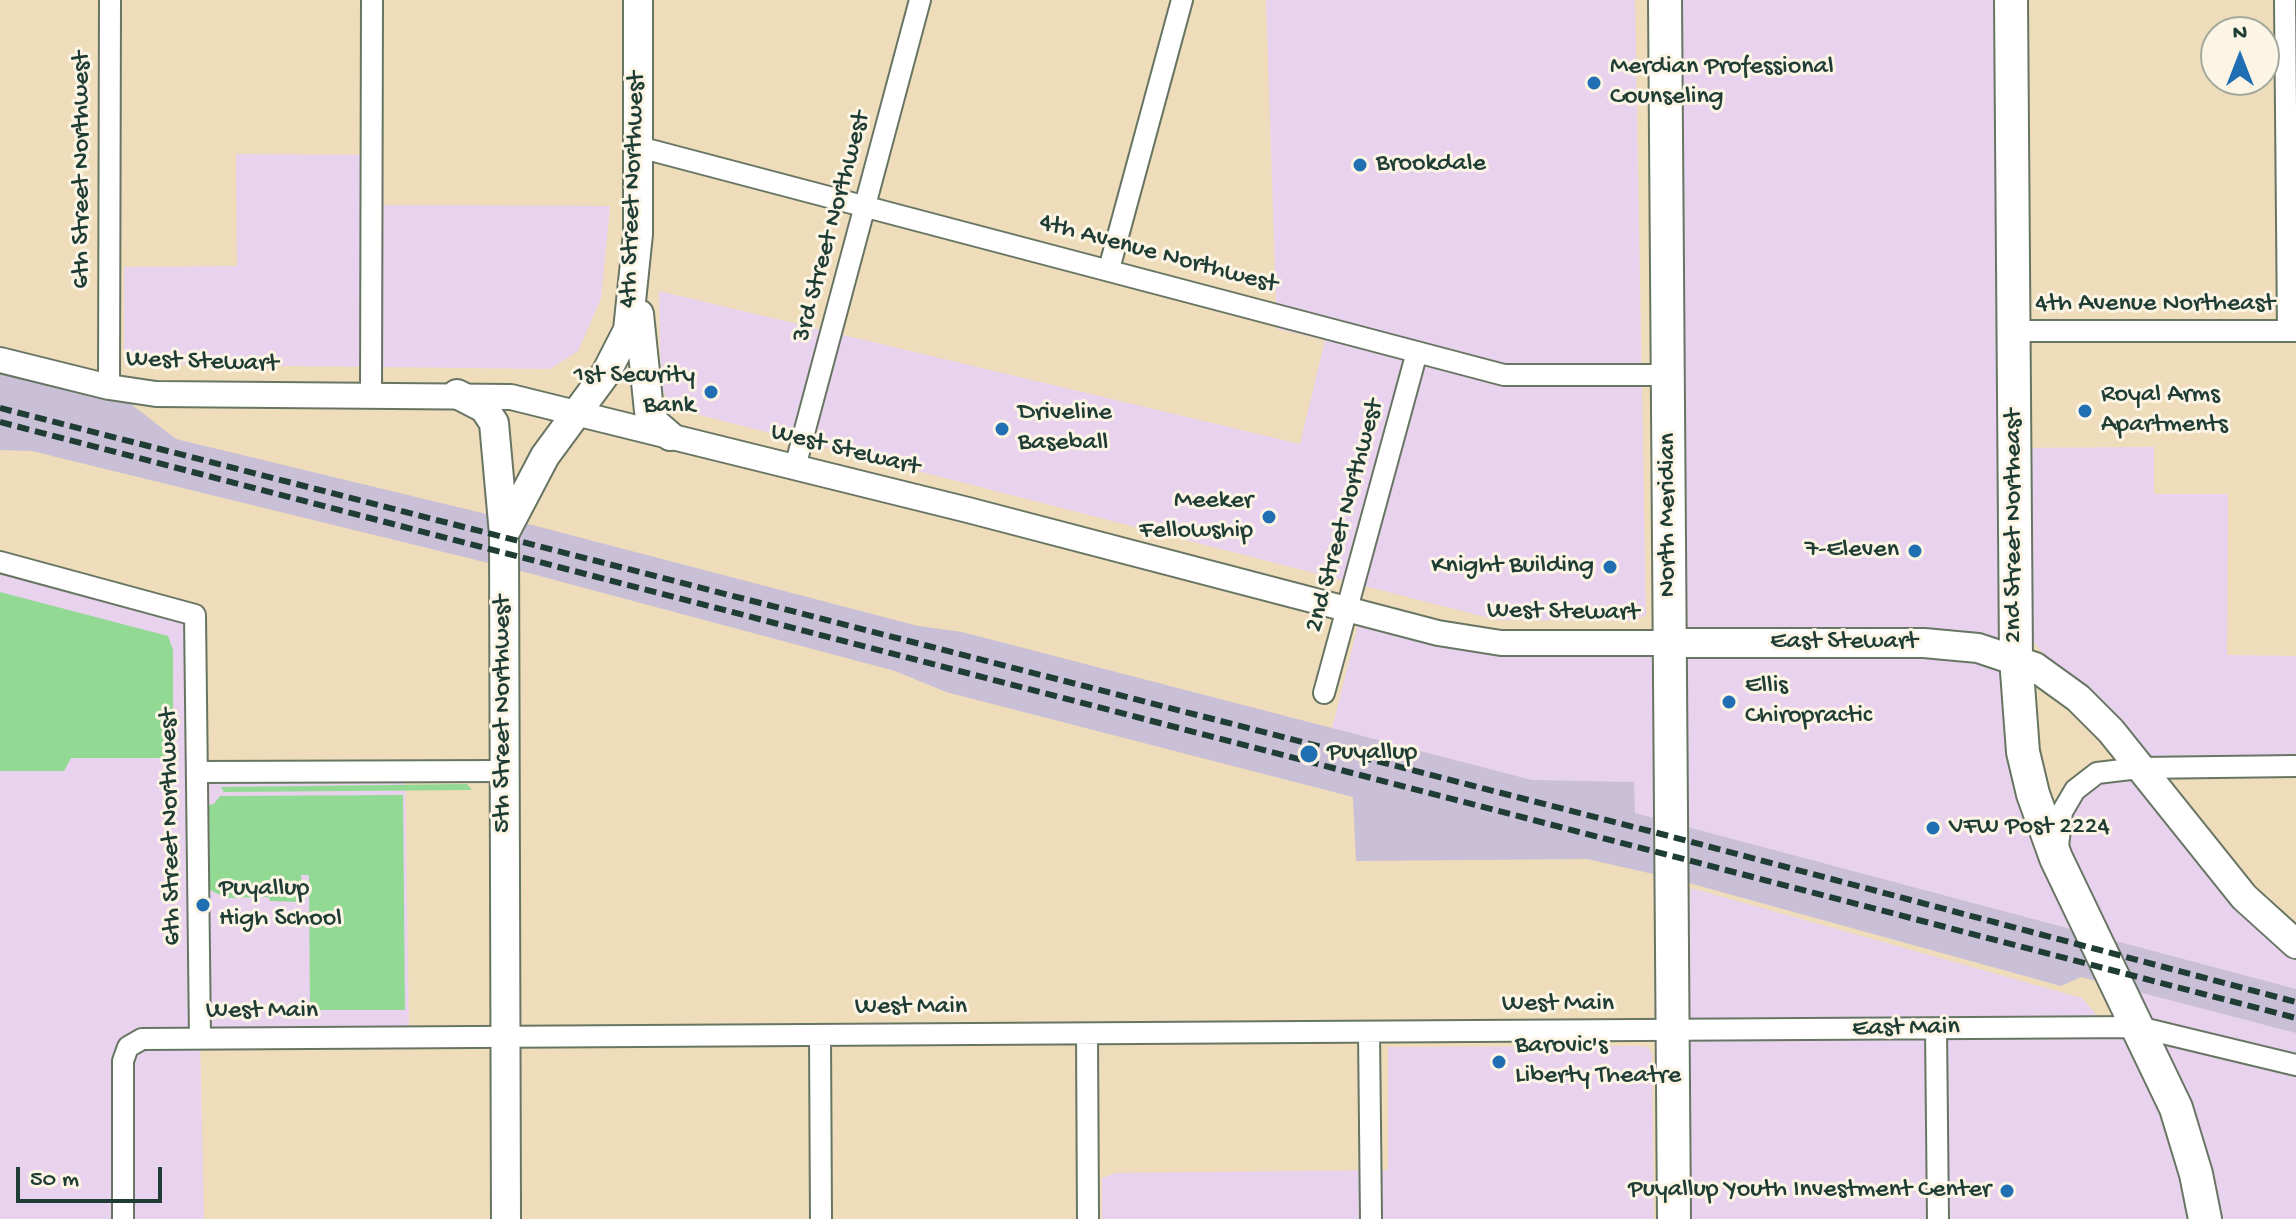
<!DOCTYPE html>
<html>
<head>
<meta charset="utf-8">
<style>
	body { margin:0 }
	#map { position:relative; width:2296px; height:1219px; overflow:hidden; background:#eedcba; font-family:"Gochi Hand",sans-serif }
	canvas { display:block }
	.north { position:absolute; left:2200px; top:16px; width:80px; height:80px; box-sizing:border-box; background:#fcf5e5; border:2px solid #a4ab9e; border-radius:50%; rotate:0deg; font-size:22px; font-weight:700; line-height:32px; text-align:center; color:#1f3d34 }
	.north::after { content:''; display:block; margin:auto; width:28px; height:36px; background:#1f6fb2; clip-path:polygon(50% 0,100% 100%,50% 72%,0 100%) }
	.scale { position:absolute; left:16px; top:1167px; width:146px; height:36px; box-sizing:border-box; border:4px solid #1f3d34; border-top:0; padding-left:10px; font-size:24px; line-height:28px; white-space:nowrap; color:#1f3d34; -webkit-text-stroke:6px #fcf5e5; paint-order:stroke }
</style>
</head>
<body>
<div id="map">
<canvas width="2296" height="1219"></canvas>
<div class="north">N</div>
<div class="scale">50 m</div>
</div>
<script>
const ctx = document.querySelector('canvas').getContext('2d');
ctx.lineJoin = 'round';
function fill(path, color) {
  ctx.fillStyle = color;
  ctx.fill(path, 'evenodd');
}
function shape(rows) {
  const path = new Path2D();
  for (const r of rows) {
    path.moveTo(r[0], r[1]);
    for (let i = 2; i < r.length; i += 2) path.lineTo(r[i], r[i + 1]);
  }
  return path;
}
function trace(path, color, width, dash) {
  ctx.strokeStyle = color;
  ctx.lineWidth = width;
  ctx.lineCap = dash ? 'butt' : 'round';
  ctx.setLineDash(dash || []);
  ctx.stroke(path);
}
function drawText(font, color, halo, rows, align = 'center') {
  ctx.font = font + ' "Gochi Hand",sans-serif';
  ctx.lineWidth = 6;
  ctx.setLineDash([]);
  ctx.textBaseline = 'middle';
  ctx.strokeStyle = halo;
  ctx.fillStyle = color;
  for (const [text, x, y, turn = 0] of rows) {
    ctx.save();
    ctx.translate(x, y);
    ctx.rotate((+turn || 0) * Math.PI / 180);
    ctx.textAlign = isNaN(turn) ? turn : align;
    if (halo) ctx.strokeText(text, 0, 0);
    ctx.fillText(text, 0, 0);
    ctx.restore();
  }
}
const built = shape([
	[1266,0,1635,0,1646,615,1634,621,1497,620,673,408,661,389,659,291,1300,444,1325,340,1277,329],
	[1665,0,2011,0,2015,448,2154,447,2154,494,2228,494,2227,655,2296,656,2296,766,2141,768,2296,944,2296,989,1635,813,1634,783,1532,780,1332,728,1361,613,1438,633,1670,643],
	[2028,635,2138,768,2075,790,2056,855,2019,725],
	[236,154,383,155,384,205,610,206,601,299,578,351,550,369,124,364,124,267,237,266],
	[0,562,195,615,197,772,405,771,409,1037,200,1038,204,1219,0,1219],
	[1691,888,2082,998,2107,1027,2137,1027,2119,987,2296,1033,2296,1219,1674,1219,1673,1031],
	[1638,1046,1648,1047,1652,1054,1654,1219,1102,1219,1102,1178,1115,1173,1388,1170,1388,1047]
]);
const industrial = shape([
	[0,360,109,387,176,439,536,526,918,626,962,632,1532,780,1634,782,1635,813,2296,989,2296,1033,2081,977,2061,986,1671,878,1587,859,1356,861,1353,797,946,692,895,671,521,571,32,451,0,450]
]);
const green = shape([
	[0,592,168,636,173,650,173,804,169,804,168,758,71,758,64,771,0,771],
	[467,784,472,790,224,792,221,787],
	[403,795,405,1010,310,1010,309,875,301,875,302,902,270,901,269,897,226,898,210,890,209,805,214,804,220,796]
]);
const minor = shape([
	[2285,0,2288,331],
	[639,147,1504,375,1668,375],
	[1109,269,1182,0],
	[2014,331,2296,331],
	[109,387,110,0],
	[371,393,372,0],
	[795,467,920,0],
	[0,562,195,615,200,1038],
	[1324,693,1417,352],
	[197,772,504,771],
	[2058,846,2062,812,2075,790,2097,773,2139,768,2296,766],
	[1936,1029,1938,1219],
	[1369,1032,1371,1219],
	[1087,1034,1088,1219],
	[820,1035,821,1219],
	[123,1219,123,1061,128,1047,142,1039,2138,1027,2296,1065]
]);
const tertiary = shape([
	[0,360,109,387,156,394,511,397,968,510,1438,633,1501,643,1670,643]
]);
const secondary = shape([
	[639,314,649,411,655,423,670,436],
	[457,394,484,408,494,423,504,534,506,1219],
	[504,534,545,456,606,373,628,330,638,234,638,0],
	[1670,643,1924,643,1978,648,2035,667,2078,698,2111,731,2244,897,2296,944]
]);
const primary = shape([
	[1665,0,1674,1219],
	[2011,0,2016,658,2023,752,2033,794,2056,858,2176,1108,2196,1174,2205,1219]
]);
const rail = shape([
	[0,408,1669,836,2296,1002],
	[0,422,2296,1018]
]);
const markers = [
	[1594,83,8,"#1f6fb2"],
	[1360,165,8,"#1f6fb2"],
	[711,392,8,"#1f6fb2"],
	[2085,411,8,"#1f6fb2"],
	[1002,429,8,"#1f6fb2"],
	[1269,517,8,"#1f6fb2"],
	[1915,551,8,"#1f6fb2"],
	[1610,567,8,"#1f6fb2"],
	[1729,702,8,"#1f6fb2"],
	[1309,754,10,"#1f6fb2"],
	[1933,828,8,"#1f6fb2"],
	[203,905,8,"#1f6fb2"],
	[1499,1062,8,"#1f6fb2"],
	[2007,1191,8,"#1f6fb2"]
];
const poiNames = [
	["Merdian Professional",1610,68],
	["Counseling",1610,98],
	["Brookdale",1376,165],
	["1st Security",695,377,"right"],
	["Bank",695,407,"right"],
	["Royal Arms",2101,396],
	["Apartments",2101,426],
	["Driveline",1018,414],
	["Baseball",1018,444],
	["Meeker",1253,502,"right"],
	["Fellowship",1253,532,"right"],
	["7-Eleven",1899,551,"right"],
	["Knight Building",1594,567,"right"],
	["Ellis",1745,687],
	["Chiropractic",1745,717],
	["Puyallup",1327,754],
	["VFW Post 2224",1949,828],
	["Puyallup",219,890],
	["High School",219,920],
	["Barovic's",1515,1047],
	["Liberty Theatre",1515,1077],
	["Puyallup Youth Investment Center",1991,1191,"right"]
];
const streetNames = [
	["6th Street Northwest",83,170,-90],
	["4th Street Northwest",634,190,-88],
	["3rd Street Northwest",833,227,-75],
	["4th Avenue Northwest",1158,255,15],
	["4th Avenue Northeast",2155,305],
	["West Stewart",202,363,2],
	["West Stewart",845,451,14],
	["North Meridian",1669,515,-90],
	["2nd Street Northwest",1346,516,-75],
	["2nd Street Northeast",2015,526,-90],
	["West Stewart",1563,613,1],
	["East Stewart",1844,643],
	["5th Street Northwest",504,714,-90],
	["6th Street Northwest",172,827,-91],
	["West Main",1558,1005],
	["West Main",911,1008],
	["West Main",262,1012],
	["East Main",1906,1029,-1]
];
fill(built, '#e8d2ee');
fill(industrial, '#c9bfd7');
fill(green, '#92d994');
trace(minor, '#677563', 24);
trace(tertiary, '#677563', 28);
trace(secondary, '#677563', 32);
trace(primary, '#677563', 36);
trace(minor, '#fff', 20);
trace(tertiary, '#fff', 24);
trace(secondary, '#fff', 28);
trace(primary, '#fff', 32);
trace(rail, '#1f3d34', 6, [12, 6]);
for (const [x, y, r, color] of markers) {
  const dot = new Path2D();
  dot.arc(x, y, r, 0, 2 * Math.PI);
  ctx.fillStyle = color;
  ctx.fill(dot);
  trace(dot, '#fcf5e5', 3);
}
drawText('26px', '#1f3d34', '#fcf5e5', poiNames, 'left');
drawText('26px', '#1f3d34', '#fcf5e5', streetNames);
</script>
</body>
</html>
